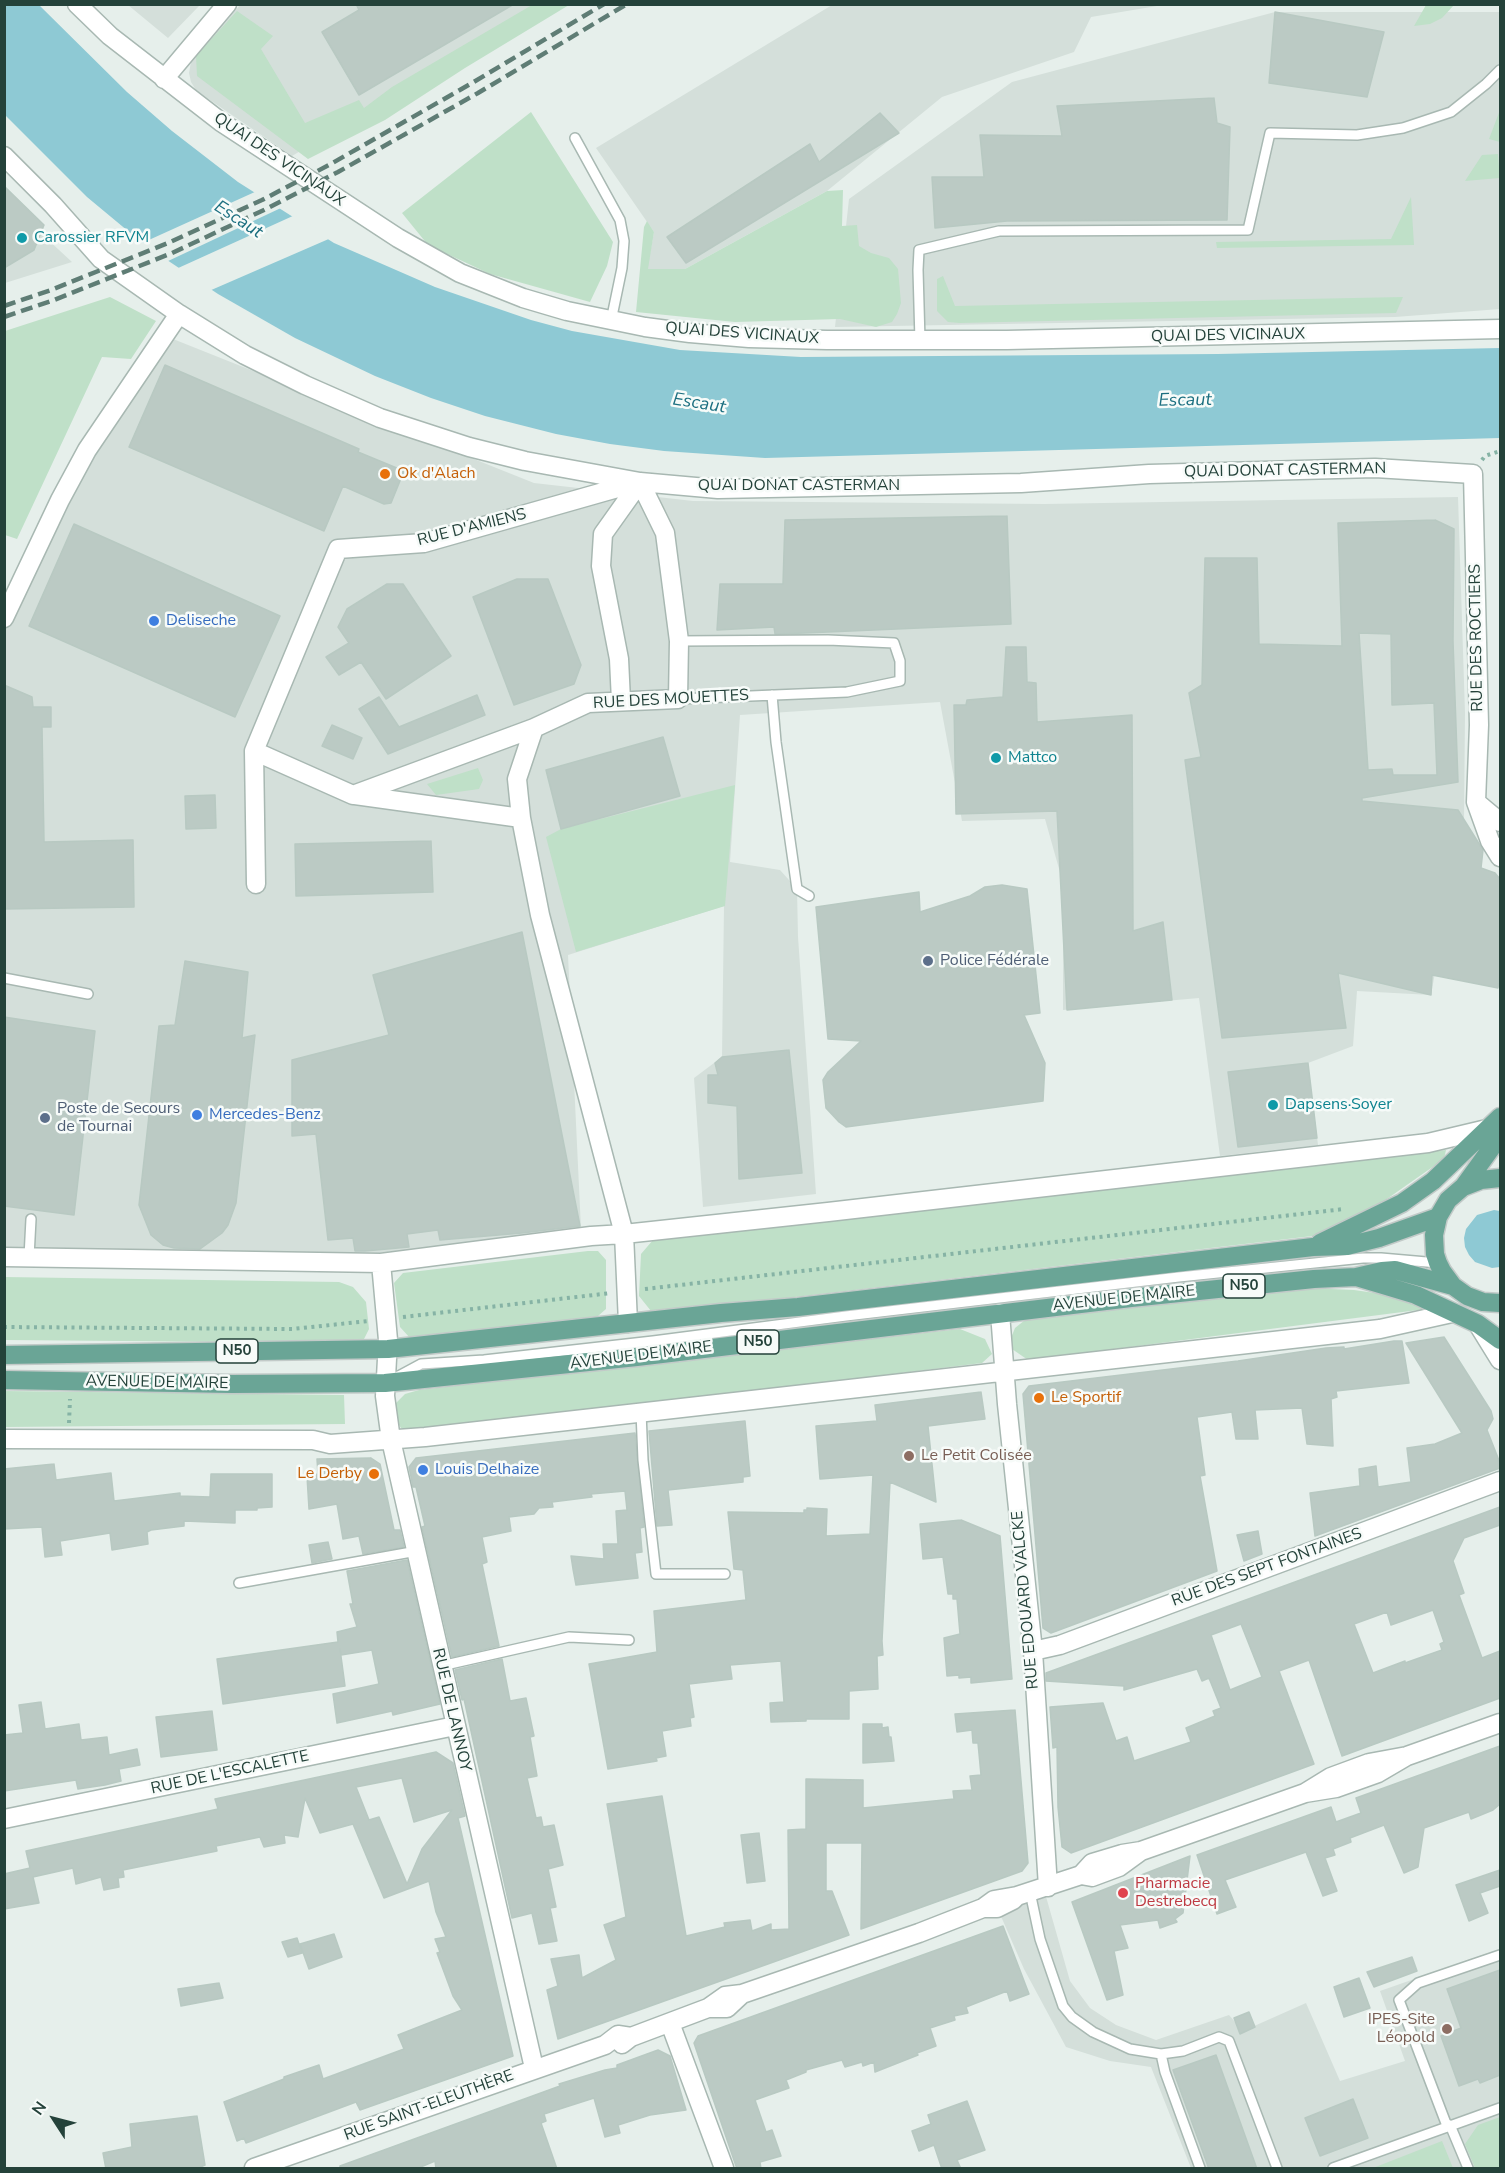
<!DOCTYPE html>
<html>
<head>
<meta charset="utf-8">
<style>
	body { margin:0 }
	#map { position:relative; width:1505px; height:2173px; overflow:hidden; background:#e6efeb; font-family:"Nunito Sans",sans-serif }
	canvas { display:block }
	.frame { position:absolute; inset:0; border:6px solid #24423a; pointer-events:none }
	.north { position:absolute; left:24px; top:2089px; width:60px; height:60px; -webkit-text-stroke:4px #f7fbf9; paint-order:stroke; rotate:306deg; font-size:16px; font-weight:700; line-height:24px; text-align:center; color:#24423a }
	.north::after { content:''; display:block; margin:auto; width:21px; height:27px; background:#24423a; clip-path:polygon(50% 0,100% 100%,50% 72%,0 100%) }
</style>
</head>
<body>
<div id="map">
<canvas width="1505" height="2173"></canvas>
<div class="frame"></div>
<div class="north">N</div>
</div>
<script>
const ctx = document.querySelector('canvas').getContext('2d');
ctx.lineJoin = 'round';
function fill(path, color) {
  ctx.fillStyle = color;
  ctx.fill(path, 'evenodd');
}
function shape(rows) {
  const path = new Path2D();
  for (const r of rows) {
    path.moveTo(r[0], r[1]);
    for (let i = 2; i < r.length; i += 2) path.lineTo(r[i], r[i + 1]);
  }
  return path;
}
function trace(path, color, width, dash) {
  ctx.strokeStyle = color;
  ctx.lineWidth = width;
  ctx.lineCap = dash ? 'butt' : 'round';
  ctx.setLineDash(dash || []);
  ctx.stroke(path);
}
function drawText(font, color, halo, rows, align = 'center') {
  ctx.font = font + ' "Nunito Sans",sans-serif';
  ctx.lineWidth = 5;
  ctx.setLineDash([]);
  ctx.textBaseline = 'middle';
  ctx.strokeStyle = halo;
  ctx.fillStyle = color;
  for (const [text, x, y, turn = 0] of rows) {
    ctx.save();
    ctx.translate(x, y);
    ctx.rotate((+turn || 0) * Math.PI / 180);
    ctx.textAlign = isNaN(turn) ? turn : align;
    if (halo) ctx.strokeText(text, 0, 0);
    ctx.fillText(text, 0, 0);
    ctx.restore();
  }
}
const built = shape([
	[128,5,200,5,168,38],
	[240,5,544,5,292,156,207,98,196,90,191,82,189,73,191,62],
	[832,5,1163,5,1091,17,1074,52,942,97,827,191,685,269,647,269,654,232,596,148],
	[1275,12,1500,12,1500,309,1395,317,835,327,849,199,1012,82],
	[5,200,72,262,5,283],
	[163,335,534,483,693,501,1045,504,1458,497,1465,713,1464,820,1455,886,1441,939,1431,995,1357,991,1353,1046,1308,1063,1318,1145,1220,1156,1199,998,1063,1010,1063,883,1045,819,962,821,940,702,740,715,730,862,780,870,797,889,798,937,816,1194,703,1207,694,1078,722,1057,724,906,568,955,581,1229,379,1253,5,1249,5,618,60,500],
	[1045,1893,1070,1981,1090,2008,1116,2025,1156,2040,1229,2015,1243,2031,1306,2003,1340,2081,1405,2061,1380,1991,1500,1949,1500,2168,1191,2168,1151,2067,1110,2061,1066,2047,1024,1969,1000,1914]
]);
const green = shape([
	[532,5,569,5,465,68,385,120,308,159,197,76,196,56,237,11,273,36,261,49,305,123,359,100,364,108,392,87],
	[1426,5,1426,4,1454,5,1442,18,1430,24,1414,26],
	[1500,110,1500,142,1489,139],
	[531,112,613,242,607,266,590,302,490,274,428,245,402,213],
	[1498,154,1500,178,1465,181,1482,155],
	[843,190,842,226,857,225,859,246,871,253,889,258,898,269,901,303,897,314,892,322,876,327,840,319,735,322,636,312,644,227,647,221,654,232,648,269,685,269,827,191],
	[1411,197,1414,245,1217,248,1216,242,1391,239],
	[943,276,955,306,1403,297,1396,313,960,323,948,322,937,311,937,279],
	[110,297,156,321,131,359,102,357,17,539,5,535,5,331],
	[478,768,483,780,479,789,436,795,427,784],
	[735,785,725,906,576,952,546,837,561,829],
	[1446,1150,1444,1159,1384,1201,1321,1235,659,1313,651,1311,639,1296,641,1254,653,1240],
	[588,1251,598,1251,606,1260,606,1309,598,1316,417,1340,410,1338,400,1327,394,1283,403,1273],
	[5,1277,339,1282,353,1287,366,1302,369,1329,364,1339,357,1343,5,1340],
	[1308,1288,1354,1290,1382,1294,1406,1299,1426,1309,1028,1360,1012,1349,1011,1338,1015,1328,1025,1320],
	[960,1329,985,1339,992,1354,982,1363,415,1433,401,1428,394,1417,396,1403,405,1394,419,1390],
	[4,1391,344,1395,345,1424,5,1427],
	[1500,2117,1500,2168,1475,2168,1465,2144,1478,2125],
	[1442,2141,1453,2168,1373,2168]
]);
const water = shape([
	[4,5,39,5,127,92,172,131,238,182,334,243,435,287,531,320,572,331,680,350,801,357,1218,354,1500,348,1500,438,765,458,664,451,610,444,556,434,485,416,431,398,375,376,295,338,218,294,146,246,87,197,5,115],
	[1494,1210,1500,1211,1500,1267,1492,1268,1475,1262,1469,1255,1465,1247,1464,1238,1466,1229,1477,1215]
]);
const pier = shape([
	[257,191,283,207,166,262,140,244],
	[295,215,331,238,209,291,176,269]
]);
const building = shape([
	[356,4,514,4,359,95,322,32,359,10,356,4],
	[1275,12,1384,32,1367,97,1269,83,1275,12],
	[1214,98,1217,123,1230,127,1227,220,1007,221,935,228,932,177,984,177,980,135,1062,136,1057,106,1214,98],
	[880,113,899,133,686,263,667,237,810,144,819,162,880,113],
	[4,186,44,225,34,250,4,268,4,186],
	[165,365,359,449,358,452,404,471,391,503,384,504,343,486,324,531,129,447,165,365],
	[1007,516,1011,624,805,633,775,634,774,627,717,630,720,584,783,584,785,520,1007,516],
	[1435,520,1454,529,1453,641,1458,782,1362,798,1362,801,1458,810,1483,850,1481,868,1495,873,1500,879,1500,975,1498,988,1432,975,1431,995,1338,973,1346,1028,1222,1038,1185,760,1201,757,1189,693,1202,685,1205,558,1257,558,1259,644,1342,646,1338,523,1435,520],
	[1359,633,1391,634,1392,705,1434,703,1437,775,1393,775,1392,769,1368,770,1359,633],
	[74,524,280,616,235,717,29,626,74,524],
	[517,579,548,579,581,665,574,684,514,705,473,597,517,579],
	[387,584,403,584,451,656,386,699,361,662,339,675,326,657,349,643,338,627,347,609,387,584],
	[1006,647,1026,647,1027,682,1036,683,1037,722,1132,715,1133,931,1163,922,1172,1000,1067,1010,1057,811,956,814,954,705,966,705,967,700,1003,697,1006,647],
	[4,685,32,697,33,707,51,707,51,727,42,727,44,842,133,840,134,907,4,909,4,685],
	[477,695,485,715,388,754,359,709,379,697,399,727,477,695],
	[332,725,362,738,353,759,322,746,332,725],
	[663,737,680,796,561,829,546,770,663,737],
	[215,795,216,828,186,829,185,796,215,795],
	[431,841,433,892,296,896,295,844,431,841],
	[1002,885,1027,889,1040,1013,1024,1015,1045,1063,1043,1101,846,1127,839,1122,826,1108,823,1080,828,1072,861,1041,828,1039,816,907,919,892,920,912,970,896,985,887,1002,885],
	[522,932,580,1226,522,1233,440,1240,438,1230,407,1234,409,1247,365,1251,355,1251,353,1238,328,1240,316,1134,292,1136,292,1060,389,1035,373,975,522,932],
	[185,961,248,972,242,1038,255,1035,236,1203,228,1225,222,1233,200,1249,174,1248,163,1245,151,1235,139,1205,159,1026,175,1025,185,961],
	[4,1017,95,1031,74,1215,4,1206,4,1017],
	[789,1050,802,1173,739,1179,737,1106,708,1103,708,1075,718,1075,715,1063,722,1057,789,1050],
	[1308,1063,1317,1138,1238,1147,1228,1072,1308,1063],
	[1444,1337,1491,1411,1493,1419,1487,1430,1500,1463,1500,1468,1315,1536,1310,1493,1360,1486,1359,1469,1376,1466,1378,1487,1411,1482,1407,1448,1435,1444,1462,1433,1406,1343,1444,1337],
	[1394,1341,1402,1341,1409,1383,1336,1391,1337,1397,1331,1399,1333,1446,1307,1444,1302,1408,1255,1410,1258,1439,1236,1439,1232,1412,1197,1417,1205,1475,1200,1476,1217,1571,1051,1633,1043,1628,1023,1394,1029,1386,1238,1361,1326,1348,1344,1347,1344,1349,1394,1341],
	[981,1392,985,1419,928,1426,936,1502,890,1482,882,1641,883,1655,877,1656,878,1689,849,1691,849,1719,806,1719,806,1721,771,1722,770,1703,784,1702,781,1661,730,1665,732,1679,689,1684,694,1717,690,1718,691,1726,662,1731,666,1756,656,1758,657,1761,608,1769,589,1664,657,1652,654,1611,746,1600,743,1570,734,1569,728,1512,804,1513,804,1510,807,1510,807,1508,827,1509,826,1536,870,1534,873,1475,820,1479,816,1426,877,1421,875,1405,981,1392],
	[745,1421,750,1476,743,1477,743,1482,668,1490,672,1525,657,1526,649,1431,745,1421],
	[635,1433,644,1527,640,1528,642,1552,635,1553,638,1578,576,1585,573,1569,571,1556,604,1559,603,1544,618,1544,616,1511,627,1510,625,1491,591,1494,592,1497,552,1502,553,1507,539,1508,534,1514,509,1517,511,1531,482,1537,487,1562,482,1564,499,1646,452,1657,422,1527,425,1526,416,1487,413,1487,409,1467,416,1458,635,1433],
	[371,1458,380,1464,394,1530,400,1530,404,1547,363,1554,359,1536,343,1539,337,1504,309,1509,307,1476,318,1474,317,1459,371,1458],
	[54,1464,56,1480,111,1473,114,1501,180,1493,180,1496,210,1497,211,1474,272,1474,272,1507,257,1508,257,1510,235,1510,235,1523,184,1521,184,1526,151,1530,147,1532,148,1544,112,1550,110,1533,60,1541,62,1555,45,1557,42,1527,4,1529,4,1469,54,1464],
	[1500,1507,1500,1525,1464,1538,1453,1561,1464,1593,1459,1595,1482,1658,1500,1651,1500,1698,1342,1756,1309,1660,1279,1671,1314,1764,1071,1853,1062,1847,1058,1807,1057,1747,1053,1748,1050,1707,1103,1703,1116,1741,1127,1737,1134,1761,1191,1742,1186,1728,1215,1716,1213,1711,1221,1708,1209,1678,1202,1681,1197,1669,1124,1690,1124,1686,1046,1681,1046,1673,1500,1507],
	[1433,1610,1444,1642,1440,1644,1442,1650,1405,1663,1405,1661,1373,1673,1354,1624,1387,1612,1391,1625,1433,1610],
	[1241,1624,1262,1677,1230,1690,1211,1635,1241,1624],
	[961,1520,1000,1536,1012,1679,971,1683,971,1677,959,1678,959,1675,947,1676,944,1638,960,1634,957,1599,953,1599,953,1594,948,1594,943,1557,923,1559,920,1524,961,1520],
	[1258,1531,1262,1554,1244,1561,1237,1535,1258,1531],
	[328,1542,332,1559,312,1563,309,1545,328,1542],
	[407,1560,440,1704,393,1715,392,1711,337,1723,333,1694,379,1684,372,1650,341,1655,340,1649,345,1686,223,1704,217,1659,338,1642,337,1632,357,1627,350,1604,353,1604,347,1571,407,1560],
	[502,1659,510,1701,526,1698,534,1736,530,1737,537,1776,527,1778,536,1818,541,1817,543,1827,554,1825,563,1865,548,1869,556,1907,550,1908,557,1941,539,1944,532,1913,512,1918,464,1699,462,1700,455,1670,502,1659],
	[41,1702,45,1729,79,1724,81,1740,107,1737,109,1755,137,1749,140,1765,119,1769,121,1781,105,1785,78,1789,76,1780,4,1791,4,1735,23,1733,19,1705,41,1702],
	[1015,1710,1028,1863,1022,1871,861,1929,862,1843,826,1843,826,1891,832,1891,849,1935,558,2039,547,1990,558,1986,551,1959,579,1955,582,1978,616,1960,604,1925,626,1917,607,1804,662,1796,686,1936,725,1927,724,1923,750,1920,752,1931,771,1924,771,1930,789,1929,788,1830,806,1829,806,1779,863,1780,863,1808,954,1799,953,1791,972,1790,970,1776,981,1775,978,1743,973,1743,972,1730,957,1732,955,1714,1015,1710],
	[212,1711,217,1750,161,1757,156,1717,212,1711],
	[863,1724,882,1724,882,1728,888,1727,889,1737,891,1737,894,1761,863,1763,863,1724],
	[1500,1746,1500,1804,1493,1810,1471,1819,1469,1812,1424,1828,1418,1867,1404,1873,1384,1825,1350,1838,1351,1842,1333,1849,1335,1855,1325,1858,1337,1891,1323,1896,1306,1852,1225,1880,1236,1907,1217,1914,1197,1855,1331,1807,1336,1822,1361,1813,1356,1798,1500,1746],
	[436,1752,453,1763,465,1816,458,1818,513,2056,360,2110,356,2102,246,2143,244,2138,237,2141,224,2102,284,2079,284,2077,319,2065,323,2079,404,2049,398,2035,462,2010,453,1996,437,1953,440,1952,435,1939,446,1937,436,1912,429,1881,384,1898,353,1824,320,1833,305,1798,298,1837,284,1835,285,1843,264,1847,260,1837,216,1846,217,1851,123,1870,124,1877,118,1878,119,1887,104,1890,101,1877,76,1884,73,1868,33,1877,39,1903,4,1909,4,1874,30,1868,26,1851,218,1809,215,1799,436,1752],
	[402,1778,414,1822,452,1810,422,1849,407,1884,379,1817,369,1820,356,1787,402,1778],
	[759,1833,765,1881,747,1883,741,1835,759,1833],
	[1190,1856,1183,1913,1175,1919,1177,1922,1160,1928,1158,1920,1120,1925,1128,1948,1114,1951,1123,1995,1107,2000,1072,1902,1190,1856],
	[1500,1870,1500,1886,1480,1893,1488,1913,1469,1921,1456,1885,1500,1870],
	[1003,1926,1029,1994,1010,2001,1007,1991,966,2007,968,2013,954,2016,955,2020,930,2028,936,2046,917,2053,918,2055,875,2072,874,2062,863,2066,862,2062,845,2067,842,2060,806,2070,806,2072,786,2080,789,2088,755,2100,766,2132,772,2130,781,2156,760,2162,761,2169,737,2169,694,2043,698,2036,1003,1926],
	[334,1934,342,1957,309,1969,300,1944,334,1934],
	[297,1938,302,1953,288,1957,282,1942,297,1938],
	[1412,1957,1417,1971,1374,1987,1367,1972,1412,1957],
	[1500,1970,1500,2075,1480,2083,1478,2079,1459,2086,1441,2036,1461,2028,1447,1989,1500,1970],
	[1359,1978,1370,2008,1344,2017,1334,1987,1359,1978],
	[219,1983,223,1998,181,2006,178,1989,219,1983],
	[1249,2012,1255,2027,1240,2034,1234,2018,1249,2012],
	[658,2050,670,2056,686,2110,650,2115,618,2125,620,2133,605,2137,594,2098,544,2114,546,2121,541,2123,557,2169,436,2169,435,2161,416,2169,340,2169,340,2166,560,2086,559,2084,605,2070,617,2068,617,2065,658,2050],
	[1216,2055,1257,2169,1209,2169,1173,2070,1216,2055],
	[1353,2099,1368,2138,1320,2156,1305,2118,1353,2099],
	[967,2101,985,2150,957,2160,961,2169,942,2169,934,2145,919,2151,912,2131,931,2124,928,2115,967,2101],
	[197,2116,205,2165,196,2169,106,2169,103,2153,132,2147,130,2124,197,2116]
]);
const path = shape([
	[1482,460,1485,456,1500,451],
	[645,1289,1344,1209],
	[403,1317,611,1293],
	[4,1327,292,1329,369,1321],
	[69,1423,70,1399]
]);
const lane = shape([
	[575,138,620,220,624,241,622,268,611,321],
	[920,341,918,270,919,250,999,231,1248,230,1270,133,1357,135,1403,128,1451,112,1486,84,1500,70],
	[772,695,776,742,797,889,809,896],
	[678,699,847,692,900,681,900,661,894,643,828,640,679,641],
	[4,978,88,994],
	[29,1257,31,1219],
	[395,1378,421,1364,484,1360,653,1341,846,1316,1179,1277,1363,1258,1381,1258,1438,1263],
	[641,1412,643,1460,656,1574,725,1574],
	[239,1583,417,1551],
	[441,1666,569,1637,629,1640],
	[1030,1892,1040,1939,1063,2006,1072,2017,1093,2032,1130,2049,1161,2054,1183,2051,1219,2037,1229,2041,1277,2168],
	[1161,2054,1165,2072,1200,2168],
	[1450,2125,1468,2168],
	[1447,2126,1399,2000,1418,1983,1500,1955],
	[1333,2168,1500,2108]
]);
const street = shape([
	[77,4,110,36,221,122,398,238,460,273,523,298,567,311,645,327,690,333,749,338,827,340,1007,340,1500,329],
	[164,79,227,4],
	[4,156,53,205,101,259,179,314,245,355,305,385,380,418,469,447,525,461,640,482,718,489,1021,483,1149,474,1375,468,1473,474,1479,725,1476,802,1490,841,1500,857],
	[4,618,60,500,87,450,179,314],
	[621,701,619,659,601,566,603,534,640,482],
	[254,751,353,795,534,728],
	[355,795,521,818],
	[1476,802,1500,822],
	[256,884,254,751,338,549,424,543,635,483],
	[4,1257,381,1263,591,1236,624,1234,828,1212,1428,1143,1487,1129],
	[381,1263,388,1340,385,1396,391,1440,534,2068],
	[1000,1313,1007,1404,1033,1651,1048,1887],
	[628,1323,624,1234,540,915,521,818,517,779,534,728,588,703,678,699,679,641,665,533,640,482],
	[1479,1326,1500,1360],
	[4,1439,313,1440,330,1444,425,1437,1380,1329,1452,1313],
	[1033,1651,1060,1645,1500,1481],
	[1407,1756,1378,1773,1336,1788,1305,1793,1331,1777,1369,1763,1407,1756,1500,1723],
	[4,1819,455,1726],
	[1141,1851,1119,1867,1092,1877,1081,1875,1092,1863,1122,1854,1141,1851,1305,1793],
	[1017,1896,1013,1900,997,1908,983,1908,994,1900,1017,1896],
	[1017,1896,1081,1875],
	[742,1994,727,2008,708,2008,725,1996,742,1994,919,1933,983,1908],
	[670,2023,724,2168],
	[622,2044,631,2037,708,2008],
	[254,2168,605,2045,618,2035,631,2037]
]);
const primary = shape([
	[1500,1178,1481,1180,1463,1187,1448,1200,1438,1217,1434,1235,1435,1254,1438,1263,1442,1271,1453,1286,1467,1296,1483,1302,1500,1303],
	[1464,1186,1500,1136],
	[1320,1243,1402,1203,1433,1181,1500,1117],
	[1356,1277,1416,1295,1478,1324,1500,1340],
	[4,1355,388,1349,721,1313,798,1307,1313,1247,1347,1246,1379,1238,1438,1217],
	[4,1380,232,1384,385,1383,637,1357,1131,1298,1314,1279,1356,1277,1382,1271,1395,1270,1453,1286]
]);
const rail = shape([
	[4,306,51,290,168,243,262,200,329,165,472,83,604,4],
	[4,317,54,300,172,253,266,209,338,172,478,93,627,4]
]);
const markers = [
	[22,238,6,"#0f9aa8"],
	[385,474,6,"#e8710a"],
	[154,621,6,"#3f7fe0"],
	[996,758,6,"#0f9aa8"],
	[928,961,6,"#5c6f8a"],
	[1273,1105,6,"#0f9aa8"],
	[197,1115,6,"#3f7fe0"],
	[45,1118,6,"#5c6f8a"],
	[1039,1398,6,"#e8710a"],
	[909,1456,6,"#8d6e63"],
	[423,1470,6,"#3f7fe0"],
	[374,1474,6,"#e8710a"],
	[1123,1893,6,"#e0444e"],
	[1447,2029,6,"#8d6e63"]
];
const shields = [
	[1244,1286,42],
	[758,1342,42],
	[237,1351,42]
];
const shieldNames = [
	["N50",1244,1286],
	["N50",758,1342],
	["N50",237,1351]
];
const streetNames = [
	["QUAI DES VICINAUX",279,160,34],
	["QUAI DES VICINAUX",742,334,4],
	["QUAI DES VICINAUX",1228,336,-1],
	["QUAI DONAT CASTERMAN",1285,471,-1],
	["QUAI DONAT CASTERMAN",799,486],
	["RUE D'AMIENS",472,528,-14],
	["RUE DES ROCTIERS",1477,638,-91],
	["RUE DES MOUETTES",671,700,-3],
	["AVENUE DE MAIRE",1124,1299,-6],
	["AVENUE DE MAIRE",641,1356,-7],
	["AVENUE DE MAIRE",157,1383,1],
	["RUE DES SEPT FONTAINES",1267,1568,-20],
	["RUE EDOUARD VALCKE",1026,1600,-95],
	["RUE DE LANNOY",451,1710,77],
	["RUE DE L'ESCALETTE",230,1773,-12],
	["RUE SAINT-ELEUTHÈRE",429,2106,-20]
];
const cultureNames = [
	["Carossier RFVM",34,238],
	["Mattco",1008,758],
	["Dapsens·Soyer",1285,1105]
];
const foodNames = [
	["Ok d'Alach",397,474],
	["Le Sportif",1051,1398],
	["Le Derby",362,1474,"right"]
];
const shopNames = [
	["Deliseche",166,621],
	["Mercedes-Benz",209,1115],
	["Louis Delhaize",435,1470]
];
const serviceNames = [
	["Police Fédérale",940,961],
	["Poste de Secours",57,1109],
	["de Tournai",57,1127]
];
const educationNames = [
	["Le Petit Colisée",921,1456],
	["IPES-Site",1435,2020,"right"],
	["Léopold",1435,2038,"right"]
];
const healthNames = [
	["Pharmacie",1135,1884],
	["Destrebecq",1135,1902]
];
const waterNames = [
	["Escaut",238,220,33],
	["Escaut",1185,401,-1],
	["Escaut",699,404,9]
];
fill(built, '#d4dfda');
fill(green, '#bfe0c8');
fill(water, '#8ec9d4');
fill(pier, '#e6efeb');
fill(building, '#bbcac4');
trace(building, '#b8c9c2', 1.5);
trace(lane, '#a8b8b2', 12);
trace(street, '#a8b8b2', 21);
trace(primary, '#c2cac8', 21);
trace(path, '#86b3a5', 4, [3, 4.5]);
trace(lane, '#fff', 9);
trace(street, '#fff', 18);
trace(primary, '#6aa596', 18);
trace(rail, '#5f7d75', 4.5, [12, 6]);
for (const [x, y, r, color] of markers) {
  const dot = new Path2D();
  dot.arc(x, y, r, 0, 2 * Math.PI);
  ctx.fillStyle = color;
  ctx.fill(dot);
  trace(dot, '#f7fbf9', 2);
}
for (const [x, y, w] of shields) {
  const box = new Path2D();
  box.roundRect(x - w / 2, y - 12, w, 24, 4.5);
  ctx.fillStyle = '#f7fbf9';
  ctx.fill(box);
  trace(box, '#24423a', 1.5);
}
drawText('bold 15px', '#24423a', null, shieldNames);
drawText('16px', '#24423a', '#f7fbf9', streetNames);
drawText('16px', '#0d838f', '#f7fbf9', cultureNames, 'left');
drawText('16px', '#c56008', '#f7fbf9', foodNames, 'left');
drawText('16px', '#366cbe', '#f7fbf9', shopNames, 'left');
drawText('16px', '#4e5e75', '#f7fbf9', serviceNames, 'left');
drawText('16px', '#785e54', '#f7fbf9', educationNames, 'left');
drawText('16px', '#be3a42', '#f7fbf9', healthNames, 'left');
drawText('italic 18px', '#1c6f80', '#f7fbf9', waterNames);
</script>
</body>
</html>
